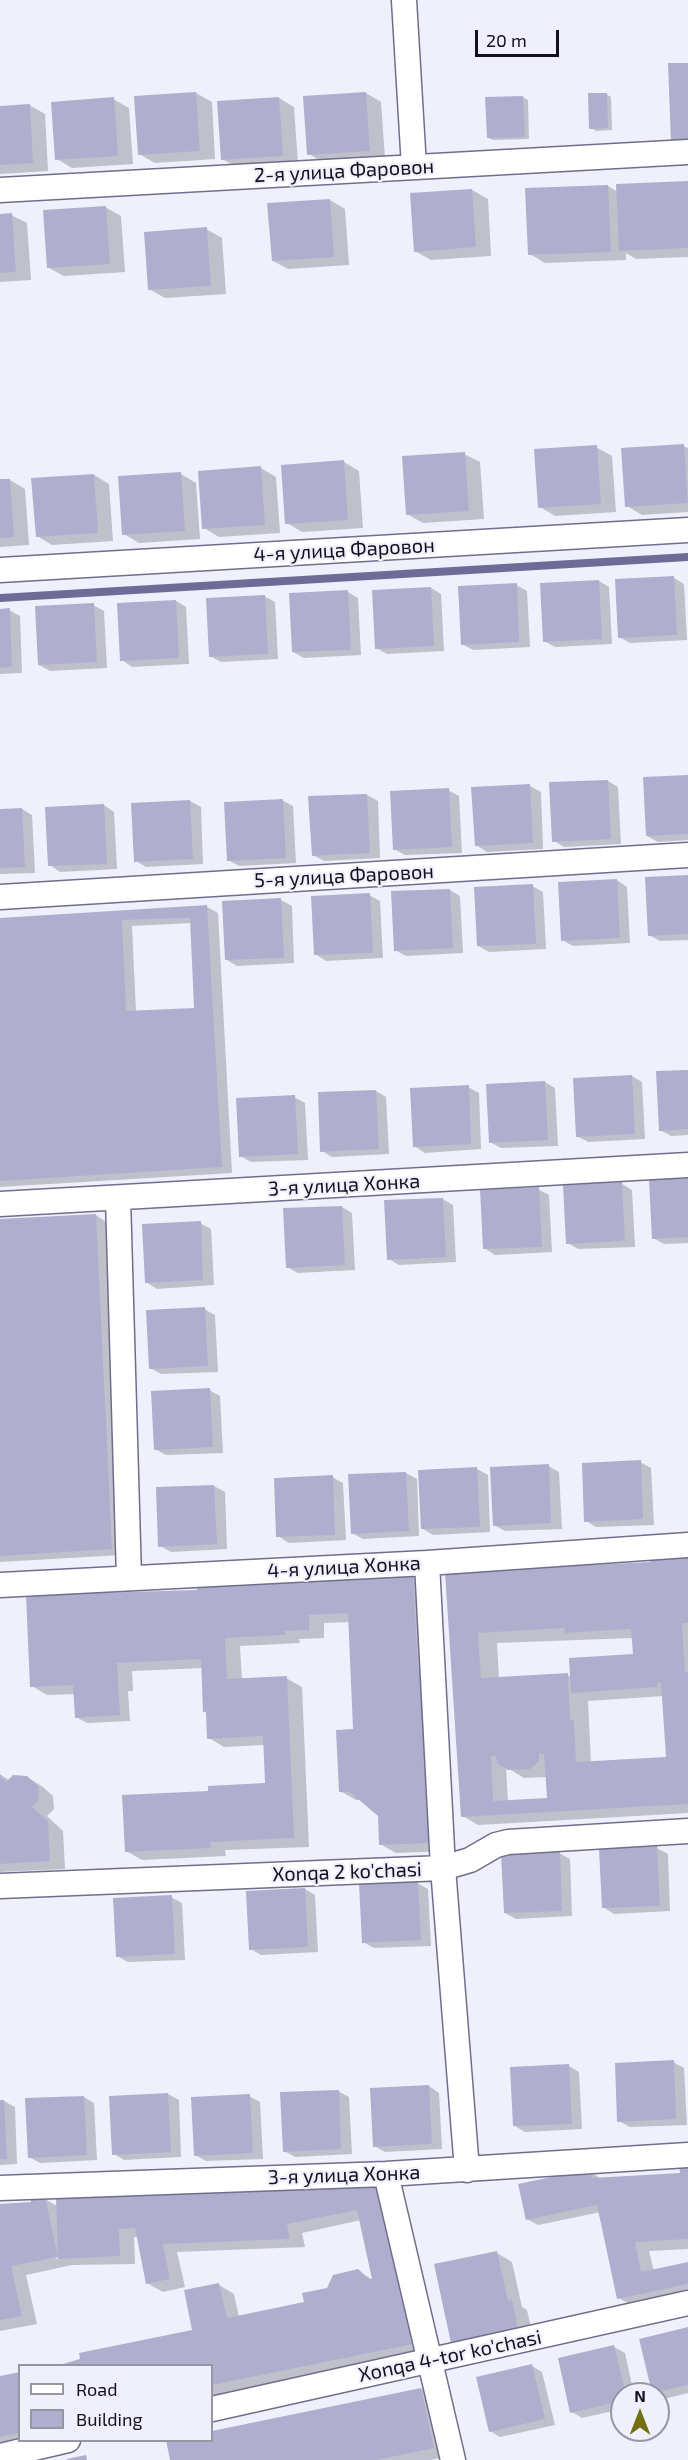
<!DOCTYPE html>
<html>
<head>
<meta charset="utf-8">
<style>
	body { margin:0 }
	#map { position:relative; width:688px; height:2460px; overflow:hidden; background:#f0f0fd; font-family:"Exo 2",sans-serif }
	canvas { display:block }
	.legend { position:absolute; left:18px; top:2364px; width:195px; height:78px; box-sizing:border-box; background:#f0f0fd; border:2px solid #9797a3; margin:0; padding:8px 10px; list-style:none; font-size:18px; color:#12111c }
	.legend li { display:flex; align-items:center; gap:12px; height:30px }
	.legend b { width:30px; border:2px solid #9797a3 }
	.north { position:absolute; left:610px; top:2382px; width:60px; height:60px; box-sizing:border-box; background:#f0f0fd; border:2px solid #9797a3; border-radius:50%; rotate:0deg; font-size:16px; font-weight:700; line-height:24px; text-align:center; color:#12111c }
	.north::after { content:''; display:block; margin:auto; width:21px; height:27px; background:#716f10; clip-path:polygon(50% 0,100% 100%,50% 72%,0 100%) }
	.scale { position:absolute; left:475px; top:30px; width:84px; height:27px; box-sizing:border-box; border:3px solid #12111c; border-top:0; padding-left:8px; font-size:18px; line-height:21px; white-space:nowrap; color:#12111c; -webkit-text-stroke:4px #f0f0fd; paint-order:stroke }
</style>
</head>
<body>
<div id="map">
<canvas width="688" height="2460"></canvas>
<ul class="legend">
<li><b style="height:8px;background:#fff"></b>Road</li>
<li><b style="height:16px;background:#b0aece"></b>Building</li>
</ul>
<div class="north">N</div>
<div class="scale">20 m</div>
</div>
<script>
const ctx = document.querySelector('canvas').getContext('2d');
ctx.lineJoin = 'round';
function fill(path, color) {
  ctx.fillStyle = color;
  ctx.fill(path, 'evenodd');
}
function shape(rows) {
  const path = new Path2D();
  for (const r of rows) {
    path.moveTo(r[0], r[1]);
    for (let i = 2; i < r.length; i += 2) path.lineTo(r[i], r[i + 1]);
  }
  return path;
}
function trace(path, color, width, dash) {
  ctx.strokeStyle = color;
  ctx.lineWidth = width;
  ctx.lineCap = dash ? 'butt' : 'round';
  ctx.setLineDash(dash || []);
  ctx.stroke(path);
}
function drawText(font, color, halo, rows, align = 'center') {
  ctx.font = font + ' "Exo 2",sans-serif';
  ctx.lineWidth = 4.5;
  ctx.setLineDash([]);
  ctx.textBaseline = 'middle';
  ctx.strokeStyle = halo;
  ctx.fillStyle = color;
  for (const [text, x, y, turn = 0] of rows) {
    ctx.save();
    ctx.translate(x, y);
    ctx.rotate((+turn || 0) * Math.PI / 180);
    ctx.textAlign = isNaN(turn) ? turn : align;
    if (halo) ctx.strokeText(text, 0, 0);
    ctx.fillText(text, 0, 0);
    ctx.restore();
  }
}
const shadow = shape([
	[196,93,212,102,215,159,155,163,139,154],
	[366,93,381,102,385,159,324,163,309,154],
	[606,94,611,97,612,130,596,131,591,128],
	[523,97,528,100,529,139,493,140,488,138],
	[279,98,294,107,298,164,238,168,222,159],
	[113,99,129,108,133,164,72,168,57,159],
	[29,105,45,114,48,171,0,174,0,107],
	[688,182,688,257,636,259,626,253,626,260,545,263,530,254,608,186,618,192],
	[472,190,488,199,491,256,431,260,415,251],
	[330,200,345,209,349,265,288,269,273,261],
	[105,207,121,216,125,272,64,276,49,268],
	[0,215,11,215,27,223,31,280,0,282],
	[206,229,222,238,226,294,165,298,149,289],
	[683,446,688,448,688,512,642,515,627,506],
	[596,447,612,456,616,512,555,516,540,507],
	[464,454,480,462,484,519,423,523,407,514],
	[344,462,359,471,363,528,302,532,287,523],
	[261,468,276,477,280,533,219,537,204,528],
	[181,474,196,483,200,539,139,543,124,534],
	[94,475,109,484,113,541,52,545,37,536],
	[10,480,25,489,29,545,0,547,0,481],
	[674,578,684,584,687,640,630,643,619,637],
	[599,581,609,587,612,644,555,647,544,641],
	[516,585,527,591,530,647,473,650,462,644],
	[431,588,441,594,444,651,387,654,376,648],
	[348,592,358,598,361,655,304,658,293,652],
	[264,596,275,602,278,659,221,662,210,656],
	[176,601,186,607,189,664,132,667,122,660],
	[93,605,104,611,107,668,50,671,39,665],
	[0,610,9,610,20,616,22,673,0,674],
	[688,777,688,840,658,842,647,836],
	[608,781,618,787,621,844,564,847,554,841],
	[530,786,541,792,543,849,487,852,476,845],
	[448,790,459,796,462,853,405,855,394,849],
	[367,795,378,801,380,858,324,861,313,855],
	[282,800,293,806,296,863,239,866,228,860],
	[190,801,201,807,203,864,146,867,136,861],
	[104,805,114,812,117,869,60,872,50,865],
	[22,809,32,815,35,873,0,874,0,810],
	[688,877,688,940,660,941,649,935],
	[617,880,627,887,630,943,573,946,562,940],
	[532,886,543,892,546,949,489,952,478,946],
	[450,890,460,896,463,953,406,956,395,950],
	[369,895,380,901,383,958,326,961,315,954],
	[281,900,292,906,294,963,237,966,227,960],
	[207,907,218,913,232,1173,0,1187,0,919],
	[192,923,195,1009,136,1012,132,926],
	[688,1071,688,1135,671,1136,660,1130],
	[632,1076,642,1082,645,1139,588,1142,577,1136],
	[545,1082,555,1088,558,1146,501,1148,490,1142],
	[468,1087,479,1093,481,1149,425,1153,414,1146],
	[376,1091,386,1097,389,1154,332,1157,322,1151],
	[294,1097,305,1103,308,1160,251,1162,240,1156],
	[688,1180,688,1243,664,1244,653,1238],
	[622,1184,632,1190,635,1247,578,1249,568,1243],
	[538,1189,549,1195,552,1252,495,1255,484,1248],
	[443,1199,453,1205,456,1262,399,1265,389,1259],
	[342,1207,352,1213,355,1270,298,1273,287,1267],
	[96,1215,106,1222,122,1555,0,1562,0,1221],
	[200,1223,211,1229,214,1285,157,1289,146,1282],
	[204,1309,215,1315,218,1372,161,1374,150,1368],
	[209,1390,220,1396,223,1453,166,1455,155,1449],
	[640,1462,651,1468,654,1525,596,1527,586,1521],
	[548,1466,559,1472,562,1529,505,1531,494,1525],
	[477,1469,488,1475,490,1532,433,1535,423,1529],
	[406,1473,417,1479,419,1536,363,1539,352,1533],
	[332,1477,343,1483,346,1540,289,1543,278,1536],
	[214,1486,225,1492,227,1549,171,1552,160,1546],
	[688,1556,688,1813,478,1825,463,1816,446,1573,652,1563],
	[633,1638,634,1655,571,1677,568,1675,499,1679,497,1643],
	[664,1696,668,1759,591,1763,588,1701],
	[506,1767,524,1778,547,1777,548,1799,508,1802],
	[413,1576,429,1585,446,1851,396,1853,380,1844,379,1815,362,1800,356,1800,340,1791,355,1731,350,1622,324,1623,324,1638,299,1639,300,1643,240,1646,242,1680,286,1678,302,1687,309,1847,225,1850,226,1856,142,1860,126,1851,210,1792,266,1785,265,1745,224,1747,209,1738,203,1668,132,1671,133,1691,128,1691,130,1721,87,1723,76,1717,75,1694,47,1695,32,1686,199,1591],
	[0,1774,10,1781,27,1777,43,1787,53,1796,54,1809,47,1816,63,1831,65,1869,0,1872],
	[657,1848,668,1854,670,1911,614,1914,603,1907,600,1851],
	[559,1853,570,1859,572,1916,516,1919,505,1913],
	[417,1883,428,1889,431,1946,374,1948,363,1942],
	[305,1889,315,1895,318,1952,261,1955,251,1949],
	[171,1897,182,1903,185,1960,128,1962,117,1956],
	[673,2062,684,2068,687,2125,630,2127,619,2121],
	[569,2066,579,2072,582,2129,525,2132,515,2126],
	[429,2086,439,2093,442,2149,385,2152,374,2146],
	[338,2091,349,2097,352,2154,295,2157,284,2151],
	[168,2094,179,2100,181,2157,124,2160,114,2154],
	[249,2096,260,2102,263,2159,206,2161,195,2155],
	[84,2097,94,2103,97,2160,40,2163,29,2157],
	[4,2101,15,2107,17,2164,0,2165,0,2102],
	[688,2167,688,2249,649,2251,654,2271,688,2264,688,2296,634,2307,619,2298,601,2212,538,2225,527,2219,590,2171,601,2179,682,2175],
	[378,2182,428,2352,212,2405,212,2366,194,2331,219,2285,234,2294,239,2317,306,2303,358,2271,373,2280,361,2220,302,2233,305,2247,177,2252,185,2287,163,2292,147,2283,138,2237,134,2237,135,2264,72,2265,26,2275,37,2324,0,2331,0,2205,32,2204,45,2199,57,2206],
	[52,2252,59,2256,59,2260,51,2254],
	[497,2253,512,2262,522,2307,527,2310,533,2337,467,2351,452,2342],
	[688,2329,688,2393,664,2399,653,2392],
	[614,2347,625,2353,634,2394,622,2394,622,2409,582,2418,572,2412],
	[532,2366,542,2372,555,2425,500,2437,490,2431],
	[20,2373,20,2440,9,2447,0,2442,0,2377],
	[421,2389,436,2398,449,2456,431,2460,171,2460,212,2440,212,2433]
]);
const stream = shape([
	[0,598,688,557]
]);
const building = shape([
	[668,63,688,63,688,141,671,142],
	[196,92,200,151,138,155,134,96],
	[366,92,370,151,307,155,303,96],
	[588,93,607,93,608,128,589,129],
	[523,96,525,137,487,138,485,97],
	[114,97,118,156,55,160,51,102],
	[279,97,283,156,221,160,217,101],
	[30,104,33,163,0,165,0,106],
	[688,181,688,248,619,251,616,184],
	[608,185,611,252,528,255,525,188],
	[472,189,476,247,414,252,410,193],
	[330,199,334,257,272,261,267,203],
	[106,206,110,264,47,268,43,210],
	[12,213,16,272,0,273,0,214],
	[207,227,211,286,148,290,144,232],
	[684,444,688,503,625,507,621,448],
	[597,445,601,504,538,508,534,449],
	[465,452,469,511,406,515,402,456],
	[344,460,348,520,285,524,281,465],
	[261,466,265,525,202,529,198,471],
	[181,472,185,531,122,535,118,476],
	[94,474,98,533,36,537,31,478],
	[0,479,10,479,14,537,0,538],
	[674,576,677,635,618,638,615,579],
	[599,580,602,639,543,642,540,583],
	[517,583,519,642,461,645,458,586],
	[431,587,434,646,375,649,372,590],
	[348,590,351,650,292,652,289,593],
	[265,595,268,654,209,657,206,598],
	[176,600,179,658,120,661,117,603],
	[94,603,97,662,38,665,35,606],
	[10,608,12,667,0,668,0,609],
	[688,775,688,834,646,836,643,777],
	[608,780,611,839,552,842,549,782],
	[530,784,533,843,475,846,471,787],
	[449,788,452,847,393,850,390,791],
	[367,794,370,853,312,856,308,796],
	[283,799,286,858,227,861,224,802],
	[190,800,193,859,134,862,131,803],
	[104,804,107,864,48,866,45,807],
	[22,808,25,867,0,868,0,809],
	[688,875,688,934,648,936,645,877],
	[617,879,620,938,561,941,558,882],
	[533,884,536,944,477,946,474,887],
	[450,889,453,948,394,951,391,891],
	[370,893,373,953,314,955,311,896],
	[281,898,284,958,225,960,222,901],
	[207,905,222,1167,0,1181,0,918],
	[190,918,194,1008,126,1011,122,920],
	[688,1070,688,1129,659,1131,656,1071],
	[632,1075,635,1134,576,1137,573,1078],
	[545,1081,548,1140,489,1143,486,1084],
	[469,1085,471,1144,413,1147,410,1088],
	[376,1090,379,1149,320,1152,318,1092],
	[295,1095,298,1154,239,1157,236,1098],
	[688,1178,688,1237,652,1239,649,1180],
	[622,1182,625,1241,566,1244,563,1185],
	[539,1187,542,1247,483,1249,480,1190],
	[443,1198,446,1257,387,1260,384,1200],
	[342,1206,345,1265,286,1268,283,1208],
	[96,1214,112,1549,0,1556,0,1219],
	[201,1221,203,1280,145,1283,142,1224],
	[205,1307,208,1366,149,1369,146,1310],
	[210,1388,213,1447,154,1450,151,1391],
	[641,1460,643,1519,584,1522,582,1463],
	[549,1464,551,1523,493,1526,490,1467],
	[477,1467,480,1527,421,1529,418,1470],
	[406,1472,409,1531,351,1534,348,1474],
	[333,1475,335,1535,276,1537,274,1478],
	[214,1485,217,1544,158,1547,156,1487],
	[688,1555,688,1623,682,1623,685,1672,688,1672,688,1804,461,1817,445,1572,650,1562,650,1557],
	[564,1628,565,1633,631,1629,633,1654,569,1658,571,1693,658,1687,657,1683,661,1682,666,1757,576,1762,574,1720,570,1720,568,1673,481,1678,478,1633],
	[539,1754,544,1754,547,1798,493,1801,491,1756,496,1756,497,1763,508,1770,530,1769,539,1761],
	[413,1574,418,1667,423,1667,431,1843,379,1845,378,1816,350,1792,339,1792,336,1730,353,1729,348,1613,309,1615,309,1630,285,1631,285,1635,225,1638,227,1679,287,1676,294,1838,210,1842,211,1848,125,1852,122,1795,208,1791,208,1786,265,1783,263,1736,207,1739,206,1712,203,1712,201,1659,117,1663,120,1715,75,1718,73,1685,30,1687,26,1595,197,1590,197,1586,282,1583,282,1580],
	[13,1775,27,1776,38,1786,39,1800,32,1807,48,1821,50,1861,0,1864,0,1776,6,1782],
	[657,1846,660,1906,602,1908,599,1849],
	[560,1851,562,1911,504,1913,501,1854],
	[418,1881,421,1940,362,1943,359,1884],
	[305,1888,308,1947,249,1950,246,1891],
	[172,1895,175,1954,116,1957,113,1898],
	[674,2060,676,2119,617,2122,615,2063],
	[569,2064,572,2124,513,2126,510,2067],
	[429,2085,432,2144,373,2147,370,2088],
	[339,2090,341,2149,283,2152,280,2092],
	[168,2093,171,2152,112,2155,109,2096],
	[250,2094,253,2153,194,2156,191,2097],
	[84,2096,87,2155,28,2158,25,2098],
	[0,2100,4,2100,7,2159,0,2159],
	[679,2166,688,2166,688,2239,635,2242,641,2272,688,2262,688,2284,617,2299,597,2205,526,2220,518,2184,590,2169,592,2178,680,2173],
	[379,2180,413,2344,212,2385,212,2366,56,2366,80,2359,79,2353,192,2330,184,2290,219,2283,227,2318,304,2302,302,2293,327,2288,333,2275,358,2269,369,2279,372,2279,357,2210,287,2224,290,2239,163,2244,170,2279,146,2284,135,2228,119,2229,120,2256,58,2259,56,2199,280,2189],
	[45,2197,58,2257,11,2266,22,2316,0,2320,0,2204,31,2202,31,2198],
	[497,2251,508,2301,512,2300,518,2329,451,2343,434,2264],
	[688,2327,688,2385,652,2393,639,2339],
	[614,2345,626,2394,622,2394,622,2401,570,2413,558,2358],
	[532,2364,545,2419,489,2432,476,2377],
	[20,2372,20,2433,0,2437,0,2376],
	[421,2388,434,2448,377,2460,170,2460,166,2440,212,2440,212,2431],
	[86,2455,87,2460,67,2460,67,2459]
]);
const minor = shape([
	[404,0,414,167],
	[0,190,688,152],
	[0,570,688,530],
	[0,897,688,855],
	[118,1198,129,1578],
	[0,1204,688,1165],
	[427,1563,443,1868,467,2170],
	[0,1585,427,1563,688,1545],
	[0,1886,443,1868,470,1860,496,1845,508,1842,688,1831],
	[386,2174,453,2460],
	[0,2188,386,2174,688,2155],
	[212,2409,688,2303],
	[0,2456,68,2440]
]);
const streetNames = [
	["2-я улица Фаровон",344,171,-3],
	["4-я улица Фаровон",344,550,-3],
	["5-я улица Фаровон",344,876,-3],
	["3-я улица Хонка",344,1185,-3],
	["4-я улица Хонка",344,1567,-3],
	["Xonqa 2 ko'chasi",347,1872,-2],
	["3-я улица Хонка",344,2175,-2],
	["Xonqa 4-tor ko'chasi",450,2356,-12]
];
fill(shadow, '#0003');
trace(stream, '#6f6b97', 8);
fill(building, '#b0aece');
trace(minor, '#6f6e8b', 27);
trace(minor, '#fff', 24);
drawText('20px', '#12111c', '#f0f0fd', streetNames);
</script>
</body>
</html>
